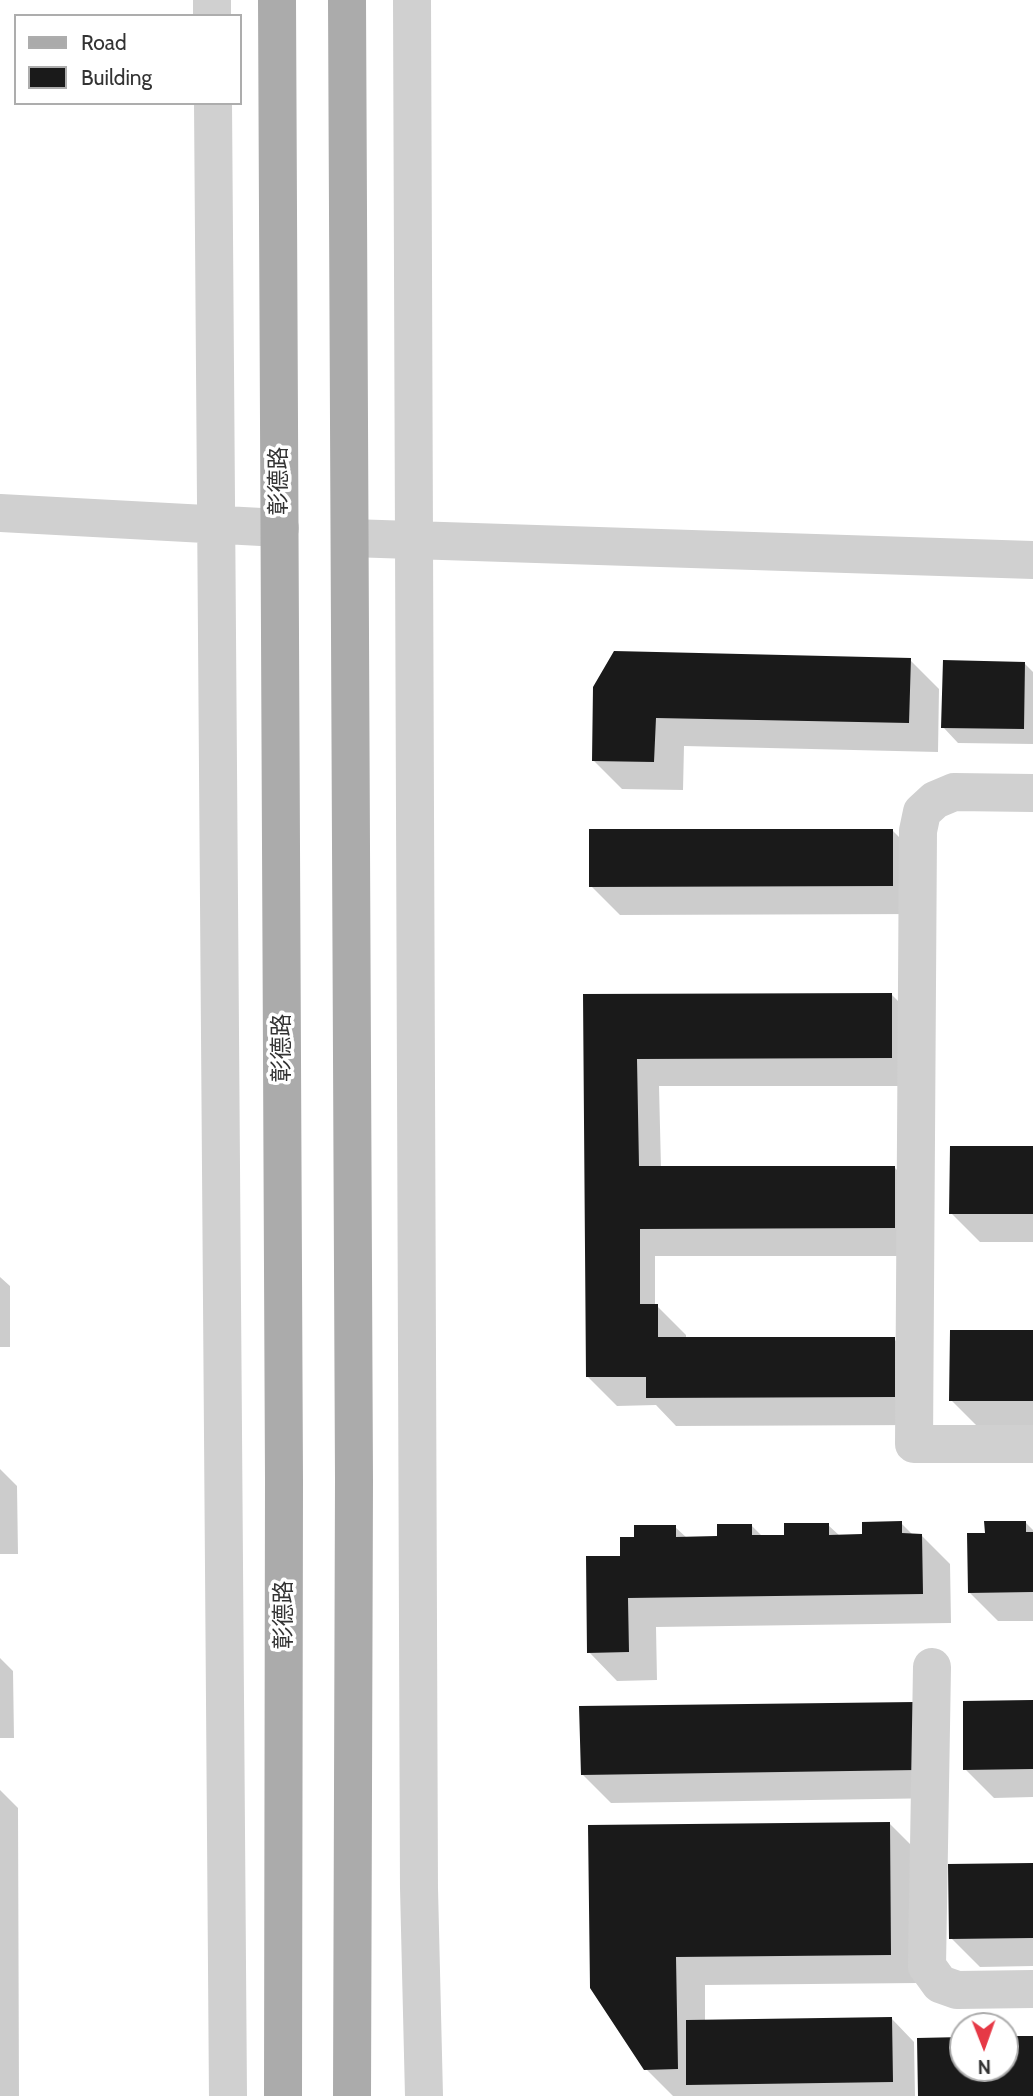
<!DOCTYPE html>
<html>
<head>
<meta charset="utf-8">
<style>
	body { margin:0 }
	#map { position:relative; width:1033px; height:2096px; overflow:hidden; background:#fff; font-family:Cabin,sans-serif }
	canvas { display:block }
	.legend { position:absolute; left:14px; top:14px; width:228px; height:91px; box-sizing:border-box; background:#fff; border:2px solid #adadad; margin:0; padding:9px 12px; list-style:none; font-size:21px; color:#333 }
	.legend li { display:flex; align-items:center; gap:14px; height:35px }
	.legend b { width:35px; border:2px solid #adadad }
	.north { position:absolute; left:949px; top:2012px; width:70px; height:70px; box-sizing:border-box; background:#fff; border:2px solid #adadad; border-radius:50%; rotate:179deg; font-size:19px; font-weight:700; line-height:28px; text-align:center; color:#333 }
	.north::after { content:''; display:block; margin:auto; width:24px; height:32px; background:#e63946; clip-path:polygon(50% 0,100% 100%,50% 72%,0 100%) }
</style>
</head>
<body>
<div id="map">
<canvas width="1033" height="2096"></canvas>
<ul class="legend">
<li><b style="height:9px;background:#ababab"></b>Road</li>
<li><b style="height:19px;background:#1a1a1a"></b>Building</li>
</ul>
<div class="north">N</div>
</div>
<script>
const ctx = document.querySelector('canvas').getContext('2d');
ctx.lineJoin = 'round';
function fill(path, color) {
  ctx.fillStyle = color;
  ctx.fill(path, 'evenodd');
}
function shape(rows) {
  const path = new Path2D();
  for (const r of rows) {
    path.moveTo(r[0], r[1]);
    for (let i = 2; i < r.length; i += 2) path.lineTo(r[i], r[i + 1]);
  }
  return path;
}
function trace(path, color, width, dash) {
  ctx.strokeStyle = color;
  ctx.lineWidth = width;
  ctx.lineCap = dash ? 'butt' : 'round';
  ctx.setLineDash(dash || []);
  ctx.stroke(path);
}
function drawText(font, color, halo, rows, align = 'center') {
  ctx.font = font + ' Cabin,"Noto Sans SC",sans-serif';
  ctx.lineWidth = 7;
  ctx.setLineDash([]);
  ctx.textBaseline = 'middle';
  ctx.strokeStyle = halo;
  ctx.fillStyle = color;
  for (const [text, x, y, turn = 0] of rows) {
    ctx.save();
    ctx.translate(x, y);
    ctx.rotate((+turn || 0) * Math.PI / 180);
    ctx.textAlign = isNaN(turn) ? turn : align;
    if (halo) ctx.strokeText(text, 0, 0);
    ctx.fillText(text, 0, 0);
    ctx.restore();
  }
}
const shadow = shape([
	[910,660,939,689,938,752,684,746,683,790,622,789,593,760,595,688],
	[1025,664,1033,672,1033,744,958,743,943,727],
	[892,830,921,859,922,914,620,915,591,886],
	[892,995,921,1024,921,1086,659,1086,661,1168,894,1167,923,1196,923,1256,655,1256,655,1306,657,1306,686,1335,686,1339,894,1339,923,1368,923,1425,676,1426,656,1405,617,1406,588,1377,585,1058],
	[1033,1148,1033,1242,980,1242,951,1213],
	[0,1277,10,1286,10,1347,0,1347],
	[1033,1332,1033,1429,980,1429,951,1400],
	[0,1469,17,1486,18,1554,0,1554],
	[1025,1522,1033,1530,1033,1621,998,1621,969,1592,986,1535],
	[901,1523,913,1535,921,1535,950,1564,951,1623,656,1627,657,1680,617,1681,589,1652,622,1557,636,1539,675,1527,687,1538,719,1538,751,1525,763,1537,786,1537,828,1525,840,1536,864,1536],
	[0,1658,13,1671,14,1738,0,1738],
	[1033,1702,1033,1797,994,1798,965,1769],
	[916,1704,945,1798,611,1803,582,1774],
	[0,1790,18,1808,19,2096,0,2096],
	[889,1823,918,1852,919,1983,705,1985,705,2021,892,2019,914,2042,915,2096,673,2096,646,2069,592,1987],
	[1033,1864,1033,1966,980,1967,951,1938]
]);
const building = shape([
	[614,651,911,658,909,723,656,718,654,762,592,761,593,687],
	[943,660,1025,662,1024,729,941,728],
	[589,829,893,829,893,886,589,887],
	[892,993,892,1058,637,1059,639,1166,895,1166,895,1228,640,1229,640,1304,658,1304,658,1337,895,1337,895,1397,646,1398,646,1377,586,1377,583,994],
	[950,1146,1033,1146,1033,1214,949,1214],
	[950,1330,1033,1330,1033,1401,949,1401],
	[902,1521,902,1533,922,1534,923,1594,628,1598,629,1652,587,1653,586,1556,620,1556,620,1537,634,1537,634,1525,676,1525,676,1537,717,1536,717,1524,752,1524,752,1535,784,1535,784,1523,829,1523,829,1535,862,1534,862,1522],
	[984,1521,1026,1521,1026,1532,1033,1532,1033,1592,968,1593,967,1533,985,1533],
	[1033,1700,1033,1769,963,1770,963,1701],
	[916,1702,917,1770,581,1775,579,1706],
	[890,1822,891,1955,676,1957,678,2069,644,2070,590,1988,588,1825],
	[1033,1863,1033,1938,949,1939,948,1864],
	[892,2017,893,2082,686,2085,686,2020],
	[1005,2036,1033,2036,1033,2096,918,2096,917,2038,963,2037,963,2068,1005,2068]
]);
const minor = shape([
	[212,0,212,16],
	[412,0,419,1888,424,2096],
	[213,103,228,2096],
	[0,513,280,528],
	[350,538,1033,560],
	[1033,793,954,792,935,800,922,812,918,831,914,1444,1033,1444],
	[932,1667,927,1966,940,1984,957,1990,1033,1989]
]);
const major = shape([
	[277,0,284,1479,283,2096],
	[347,0,354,1479,352,2096]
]);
const streetNames = [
	["彰德路",279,481,-90],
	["彰德路",282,1048,-90],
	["彰德路",284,1615,-90]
];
fill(shadow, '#0003');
fill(building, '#1a1a1a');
trace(minor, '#d0d0d0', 38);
trace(major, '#ababab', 38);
drawText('23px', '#333', '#fff', streetNames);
</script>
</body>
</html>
